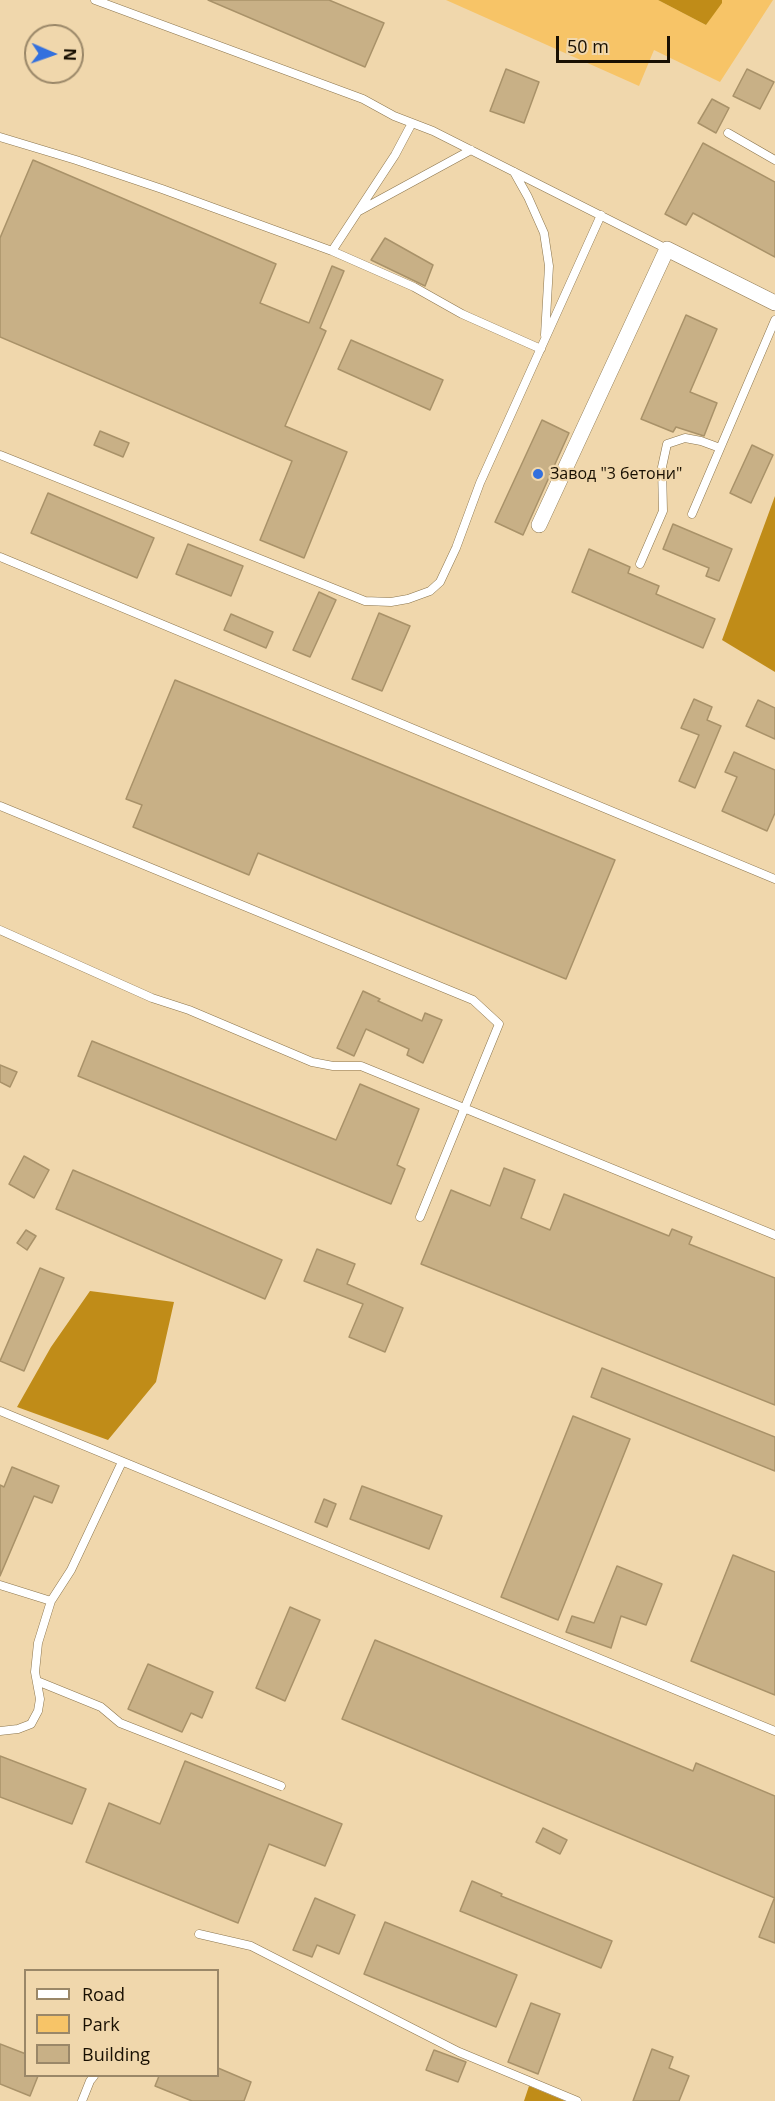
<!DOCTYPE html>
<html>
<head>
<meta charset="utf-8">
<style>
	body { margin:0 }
	#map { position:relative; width:775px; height:2101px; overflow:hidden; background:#f0d7ac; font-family:"Open Sans",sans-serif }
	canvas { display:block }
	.legend { position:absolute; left:24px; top:1969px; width:195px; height:108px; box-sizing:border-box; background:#f0d7ac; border:2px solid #9a8768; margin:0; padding:8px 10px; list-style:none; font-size:18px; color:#191002 }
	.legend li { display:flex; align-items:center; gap:12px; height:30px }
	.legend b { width:30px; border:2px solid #9a8768 }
	.north { position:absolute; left:24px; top:24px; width:60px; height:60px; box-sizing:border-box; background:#f0d7ac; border:2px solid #9a8768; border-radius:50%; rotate:92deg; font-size:16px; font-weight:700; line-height:24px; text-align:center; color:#191002 }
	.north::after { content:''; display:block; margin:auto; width:21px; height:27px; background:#3370de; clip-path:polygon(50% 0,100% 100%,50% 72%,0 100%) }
	.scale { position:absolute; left:556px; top:36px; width:114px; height:27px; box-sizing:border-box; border:3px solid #191002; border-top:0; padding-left:8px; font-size:18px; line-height:21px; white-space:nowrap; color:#191002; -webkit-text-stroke:4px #f0d7ac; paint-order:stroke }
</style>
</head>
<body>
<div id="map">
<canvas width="775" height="2101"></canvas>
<ul class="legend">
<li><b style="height:8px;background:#fff"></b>Road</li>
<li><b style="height:16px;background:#f7c467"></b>Park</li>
<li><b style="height:16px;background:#c8b086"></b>Building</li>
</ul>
<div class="north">N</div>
<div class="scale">50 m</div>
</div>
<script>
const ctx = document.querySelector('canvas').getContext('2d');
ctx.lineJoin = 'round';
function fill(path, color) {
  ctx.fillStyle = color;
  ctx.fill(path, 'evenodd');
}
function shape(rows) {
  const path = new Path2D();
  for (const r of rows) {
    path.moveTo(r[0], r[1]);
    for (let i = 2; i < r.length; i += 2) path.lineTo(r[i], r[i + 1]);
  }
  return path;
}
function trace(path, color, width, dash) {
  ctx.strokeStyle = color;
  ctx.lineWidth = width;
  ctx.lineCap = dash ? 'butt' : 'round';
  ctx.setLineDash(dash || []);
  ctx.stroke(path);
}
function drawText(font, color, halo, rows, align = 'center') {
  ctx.font = font + ' "Open Sans",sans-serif';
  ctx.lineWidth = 4.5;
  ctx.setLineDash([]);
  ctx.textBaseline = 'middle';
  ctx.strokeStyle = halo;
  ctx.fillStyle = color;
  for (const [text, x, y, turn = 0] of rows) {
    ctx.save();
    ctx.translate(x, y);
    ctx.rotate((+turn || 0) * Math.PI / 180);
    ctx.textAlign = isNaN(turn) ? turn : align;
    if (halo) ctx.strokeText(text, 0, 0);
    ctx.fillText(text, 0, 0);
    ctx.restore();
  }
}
const green = shape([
	[446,0,658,0,706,25,722,0,773,0,720,82,654,50,639,86]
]);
const forest = shape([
	[658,0,722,0,722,3,706,25],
	[775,496,775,672,722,640],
	[90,1291,174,1302,156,1382,108,1440,17,1407,51,1347],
	[529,2086,565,2101,524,2101]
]);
const building = shape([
	[208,0,329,0,384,23,365,67,208,0],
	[506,69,539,82,524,123,490,111,506,69],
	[747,69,774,82,760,109,733,96,747,69],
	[712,99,729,108,716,133,698,123,712,99],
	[703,143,775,182,775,257,693,213,686,225,665,214,703,143],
	[33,160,276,264,260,303,309,323,332,266,344,271,320,328,326,331,285,426,347,452,304,558,260,540,292,461,0,337,0,238,33,160],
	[385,238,433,265,425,286,371,260,385,238],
	[686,315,717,329,690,392,717,403,704,436,676,427,673,432,641,419,686,315],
	[351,340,443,380,430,410,338,369,351,340],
	[542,420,569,433,523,535,495,522,542,420],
	[100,431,129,443,123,457,94,445,100,431],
	[752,445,773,455,751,503,730,493,752,445],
	[48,493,154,538,137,578,31,533,48,493],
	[673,524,732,549,719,581,706,576,709,568,663,549,673,524],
	[188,544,243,566,231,596,176,574,188,544],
	[589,549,630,567,628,573,659,586,656,594,715,619,703,648,572,592,589,549],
	[319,592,336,600,310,657,293,650,319,592],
	[379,613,410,626,382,691,352,679,379,613],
	[231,614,273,632,266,648,224,630,231,614],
	[175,680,615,860,566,979,258,853,249,875,133,827,142,805,126,799,175,680],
	[694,699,712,707,707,720,721,726,695,788,679,781,699,735,681,728,694,699],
	[758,700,775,708,775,739,746,726,758,700],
	[734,752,775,770,775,813,767,831,722,811,737,777,725,772,734,752],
	[363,991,380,999,378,1001,422,1021,425,1013,442,1020,423,1063,407,1055,409,1049,366,1029,354,1056,337,1048,363,991],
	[92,1041,336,1140,360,1084,419,1109,397,1165,405,1169,391,1204,78,1076,92,1041],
	[0,1065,17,1072,10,1087,0,1082,0,1065],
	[24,1156,49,1170,34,1198,9,1184,24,1156],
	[504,1168,535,1180,521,1218,550,1230,564,1194,669,1236,672,1229,692,1237,689,1244,775,1278,775,1405,421,1264,451,1190,490,1206,504,1168],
	[73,1170,282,1260,265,1299,56,1209,73,1170],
	[26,1230,36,1236,27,1250,17,1243,26,1230],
	[317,1249,355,1264,347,1284,403,1308,385,1352,349,1337,363,1304,304,1281,317,1249],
	[40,1268,64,1278,24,1371,0,1361,40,1268],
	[602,1368,775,1437,775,1471,591,1397,602,1368],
	[573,1416,630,1439,558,1620,501,1597,573,1416],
	[12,1467,59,1486,52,1503,34,1496,0,1576,0,1485,4,1487,12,1467],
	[362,1486,442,1516,429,1549,350,1519,362,1486],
	[324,1499,336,1504,327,1527,315,1522,324,1499],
	[733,1555,775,1572,775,1695,691,1661,733,1555],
	[617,1566,662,1584,646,1625,621,1616,611,1648,566,1632,572,1616,594,1623,617,1566],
	[290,1607,320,1620,285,1701,256,1688,290,1607],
	[375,1640,693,1771,696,1763,775,1796,775,1898,342,1719,375,1640],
	[148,1664,213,1692,202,1718,191,1713,182,1732,128,1709,148,1664],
	[0,1756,86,1789,72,1824,0,1797,0,1756],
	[185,1761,342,1824,325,1866,269,1844,238,1923,86,1862,109,1803,160,1824,185,1761],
	[543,1828,567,1840,560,1854,536,1842,543,1828],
	[472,1881,502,1894,501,1896,612,1941,601,1968,460,1911,472,1881],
	[315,1898,355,1915,339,1954,317,1945,312,1957,293,1950,315,1898],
	[774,1899,775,1899,775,1943,759,1937,774,1899],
	[385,1922,517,1975,496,2027,364,1974,385,1922],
	[531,2003,560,2014,538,2074,508,2062,531,2003],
	[0,2044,26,2054,26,2076,38,2076,30,2096,0,2084,0,2044],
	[652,2049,673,2057,669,2068,689,2076,679,2101,633,2101,652,2049],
	[434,2050,466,2062,458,2082,426,2070,434,2050],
	[218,2068,251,2082,244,2101,192,2101,155,2086,159,2076,218,2076,218,2068]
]);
const service = shape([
	[95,0,363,99,394,116,433,131,667,249],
	[728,133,775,160],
	[0,137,76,160,162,189,332,251,414,287,462,314,541,349],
	[514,172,528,197,544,233,549,266,545,335],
	[359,211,471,150],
	[332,251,395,155,412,123],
	[0,455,365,601,391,602,408,599,430,591,440,582,456,548,480,483,601,215],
	[692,514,775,320],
	[0,557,775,879],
	[640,564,663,511,662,467,667,444,685,438,701,441,720,448],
	[0,806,473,1000,499,1024,420,1217],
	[0,930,152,998,189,1010,312,1062,333,1066,361,1066,775,1235],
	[0,1411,775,1731],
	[0,1585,51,1601],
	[37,1681,101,1707,120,1723,281,1786],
	[0,1731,18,1729,31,1724,38,1711,40,1699,35,1672,38,1643,51,1601,71,1570,122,1462],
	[199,1934,251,1946,459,2052,577,2101],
	[82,2101,90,2081,94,2076]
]);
const minor = shape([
	[539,525,667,249,775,303]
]);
const markers = [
	[538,474,6,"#3370de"]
];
const poiNames = [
	["Завод \"3 бетони\"",550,474]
];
fill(green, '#f7c467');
fill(forest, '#c08c18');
fill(building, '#c8b086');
trace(building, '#a99269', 1.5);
trace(service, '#8b754d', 9);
trace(minor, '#8b754d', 16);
trace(service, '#fff', 8);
trace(minor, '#fff', 15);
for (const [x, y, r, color] of markers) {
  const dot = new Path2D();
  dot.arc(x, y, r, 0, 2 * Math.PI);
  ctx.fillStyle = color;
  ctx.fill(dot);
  trace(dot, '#f0d7ac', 2);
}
drawText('16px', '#191002', '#f0d7ac', poiNames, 'left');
</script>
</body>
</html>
